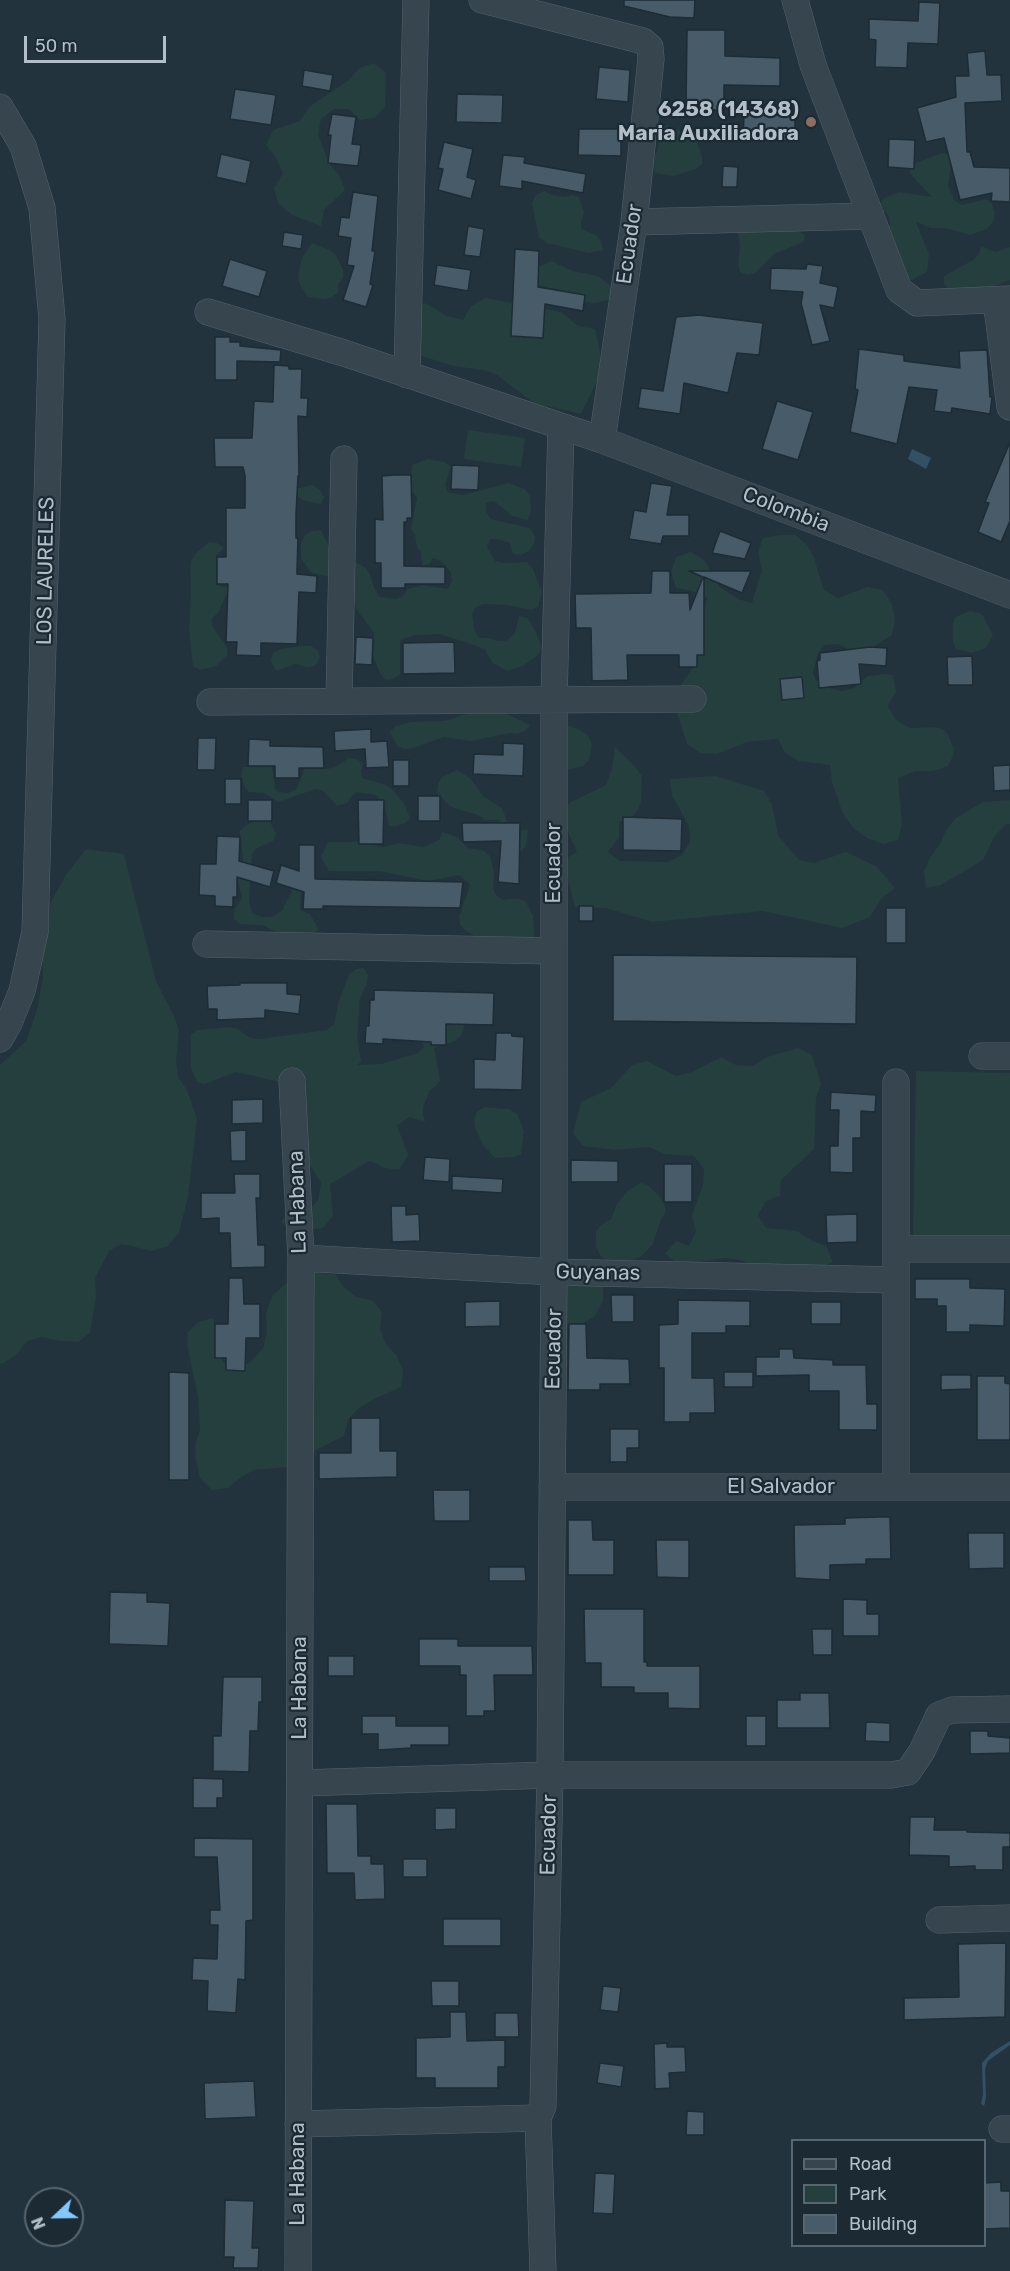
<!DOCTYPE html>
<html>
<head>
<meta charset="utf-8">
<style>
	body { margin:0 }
	#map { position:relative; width:1010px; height:2271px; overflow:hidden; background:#22333e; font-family:Rubik,sans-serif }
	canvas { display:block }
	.legend { position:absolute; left:791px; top:2139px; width:195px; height:108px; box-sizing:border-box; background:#1b2a33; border:2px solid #57666f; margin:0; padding:8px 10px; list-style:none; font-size:18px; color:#b2bfc9 }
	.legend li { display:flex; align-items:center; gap:12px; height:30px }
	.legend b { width:30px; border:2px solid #57666f }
	.north { position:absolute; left:24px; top:2187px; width:60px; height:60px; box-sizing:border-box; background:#1b2a33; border:2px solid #57666f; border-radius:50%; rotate:248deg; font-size:16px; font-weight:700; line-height:24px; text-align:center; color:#b2bfc9 }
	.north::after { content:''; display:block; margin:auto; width:21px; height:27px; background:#82c9fe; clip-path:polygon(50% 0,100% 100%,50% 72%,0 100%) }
	.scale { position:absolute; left:24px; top:36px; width:142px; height:27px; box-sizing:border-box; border:3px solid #b2bfc9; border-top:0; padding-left:8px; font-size:18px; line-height:21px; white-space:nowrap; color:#b2bfc9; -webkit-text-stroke:4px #1b2a33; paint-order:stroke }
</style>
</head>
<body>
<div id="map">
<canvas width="1010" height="2271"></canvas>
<ul class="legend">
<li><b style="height:8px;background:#36454e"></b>Road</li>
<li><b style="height:16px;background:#243f3d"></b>Park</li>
<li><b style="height:16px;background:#485b68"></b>Building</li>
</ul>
<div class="north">N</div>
<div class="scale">50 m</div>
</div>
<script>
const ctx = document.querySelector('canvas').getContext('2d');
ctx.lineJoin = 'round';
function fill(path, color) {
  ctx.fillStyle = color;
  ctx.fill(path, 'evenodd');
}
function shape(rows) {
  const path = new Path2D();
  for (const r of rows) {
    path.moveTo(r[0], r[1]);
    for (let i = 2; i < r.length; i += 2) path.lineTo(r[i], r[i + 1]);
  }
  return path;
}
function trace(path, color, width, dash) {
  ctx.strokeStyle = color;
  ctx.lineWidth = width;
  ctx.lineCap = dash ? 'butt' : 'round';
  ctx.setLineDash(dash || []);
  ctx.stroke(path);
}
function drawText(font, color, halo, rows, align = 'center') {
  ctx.font = font + ' Rubik,sans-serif';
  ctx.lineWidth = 4.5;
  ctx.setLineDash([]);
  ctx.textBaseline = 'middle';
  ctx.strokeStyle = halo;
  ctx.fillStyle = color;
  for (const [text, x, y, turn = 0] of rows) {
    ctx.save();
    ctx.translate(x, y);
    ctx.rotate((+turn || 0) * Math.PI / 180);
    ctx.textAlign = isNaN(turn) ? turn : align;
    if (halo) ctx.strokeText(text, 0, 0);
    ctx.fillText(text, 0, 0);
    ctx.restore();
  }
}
const green = shape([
	[374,63,386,73,385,106,375,118,360,120,349,109,334,109,321,119,318,134,329,163,339,175,345,190,324,210,321,226,292,215,278,203,274,188,283,173,276,158,266,145,273,130,300,121,309,107,349,80,359,68],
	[666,125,689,134,696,139,702,156,702,164,696,169,673,176,655,173,651,165,658,149,660,131],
	[941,153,949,154,952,162,948,186,955,201,962,205,986,199,992,204,995,213,993,222,987,229,970,235,946,228,931,228,916,222,929,254,927,272,912,280,902,279,877,246,890,224,889,217,880,204,884,198,899,192,932,197,911,175,908,166],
	[544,191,552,195,564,197,572,195,579,197,584,213,581,221,581,229,596,235,601,241,603,250,589,253,547,243,539,237,532,203,536,195],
	[737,229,797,230,805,235,804,242,774,254,755,273,748,275,740,272,738,264,740,245],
	[312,243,330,250,336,255,343,270,343,278,338,284,338,292,332,297,325,299,308,297,299,283,298,275,302,258],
	[981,246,995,252,1010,247,1010,280,973,295,949,290,944,284,944,276,973,260,979,254],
	[551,261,573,271,598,276,611,286,613,294,609,300,594,303,579,301,562,291,539,285,536,276,536,268],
	[485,298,561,312,578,326,595,329,600,351,601,373,581,414,534,403,497,375,488,371,454,366,421,356,408,344,417,305,425,303,447,316,463,320,471,306],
	[468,430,525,438,521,467,464,459],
	[428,459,445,462,451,467,445,485,448,492,463,495,509,483,525,489,530,496,531,513,527,520,512,516,494,501,486,503,486,512,491,519,530,528,535,536,534,544,529,551,521,555,513,554,510,543,497,539,490,539,487,547,495,561,503,563,527,562,533,569,542,592,538,607,531,610,507,605,483,604,475,608,472,615,475,632,480,638,488,638,497,641,506,641,515,633,519,616,527,618,536,632,542,648,538,655,523,666,507,671,493,663,485,650,477,646,440,634,415,635,400,640,400,674,393,679,385,680,380,673,373,656,374,633,357,610,354,602,351,559,366,568,370,575,375,590,380,597,396,599,403,596,407,589,422,585,448,589,452,580,450,571,441,561,433,558,429,564,422,566,421,552,417,548,415,535,411,528,417,498,411,489,412,465],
	[312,485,320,490,324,497,321,504,305,501,298,497,296,489],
	[321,530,331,551,330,577,312,573,301,559,301,543,305,535,311,531],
	[779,535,796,535,807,545,814,558,824,590,838,598,867,587,883,590,892,604,895,619,892,635,865,652,857,654,838,644,825,645,818,653,813,673,816,680,825,687,842,691,854,688,867,676,885,674,893,675,896,692,888,706,896,720,910,728,934,727,942,729,948,734,954,749,952,758,948,766,933,771,915,771,898,778,902,824,898,840,883,844,867,838,854,829,843,814,832,782,830,765,799,761,785,753,778,739,747,742,717,754,700,753,687,744,676,709,678,689,696,663,699,647,698,631,707,598,693,591,676,588,671,572,676,557,691,552,704,560,720,587,738,599,752,603,762,570,758,553,763,538],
	[209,542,217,543,224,548,216,556,216,585,229,588,218,613,212,618,212,626,227,647,227,655,216,666,200,670,193,666,189,631,191,587,190,570,191,561,195,554],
	[970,611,982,614,993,635,986,648,972,653,956,649,953,641,953,625,955,617],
	[303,646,311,646,318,650,320,658,315,666,307,667,296,664,276,671,271,661,273,653,280,649],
	[479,710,505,713,530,725,525,731,518,734,510,733,471,741,444,737,413,748,405,749,397,746,390,732,395,726,411,722,445,721],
	[558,722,582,731,589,737,592,744,589,760,583,766,567,770,558,769],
	[615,747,632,763,642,776,641,802,638,810,633,816,619,822,619,838,608,852,620,861,668,862,682,855,690,842,689,826,672,796,670,779,716,776,764,791,772,804,778,835,799,860,814,863,846,852,876,866,895,888,882,898,870,917,842,928,763,911,652,922,606,908,575,907,563,860,577,852,566,828,565,811,569,803,606,785,612,768],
	[349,758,356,759,363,763,361,771,362,778,386,785,393,790,404,803,410,818,405,823,397,826,389,826,383,802,376,795,355,792,347,803,337,806,323,791,316,789,278,802,264,793,249,792,244,786,241,774,243,767,261,767,267,762,272,767,275,788,278,792,288,793,296,790,305,768,327,769,335,767],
	[457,770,470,778,484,797,502,808,511,831,528,830,526,846,520,852,512,852,499,820,485,820,478,815,454,808,447,804,437,792,438,784,442,777],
	[1010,800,1010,824,1006,824,994,837,983,860,941,885,926,888,924,871,931,856,940,844,946,830,956,818,983,802],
	[261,819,269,820,276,834,273,841,257,848,252,854,249,901,252,913,262,917,271,917,282,911,294,886,301,888,300,910,310,914,319,930,303,936,280,934,265,926,240,924,234,919,234,911,242,897,236,876,243,861,240,831,246,825],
	[442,832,457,837,468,848,484,851,490,856,494,872,493,888,496,895,503,900,518,898,526,902,533,916,535,941,497,948,466,931,460,925,459,917,470,885,459,875,428,881,380,871,329,871,321,857,328,842,359,842,383,847,399,843,424,847,439,840],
	[86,849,124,854,156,981,174,1016,179,1031,176,1061,178,1077,187,1090,197,1119,188,1197,179,1232,168,1246,152,1251,122,1244,109,1251,95,1278,96,1297,90,1333,78,1342,60,1341,42,1337,27,1341,17,1354,4,1363,0,1364,0,1065,26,1041,37,1010,43,977,41,939,48,907,65,876],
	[364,968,368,975,367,983,360,998,357,1038,361,1061,358,1065,381,1064,418,1053,424,1047,413,1023,460,1012,464,1028,461,1036,455,1041,434,1048,440,1080,436,1086,430,1090,423,1107,423,1115,425,1122,410,1117,397,1125,408,1155,399,1170,385,1168,370,1161,330,1184,333,1216,323,1228,293,1232,281,1222,292,1210,307,1213,318,1200,321,1183,304,1155,284,1083,236,1072,205,1084,197,1082,191,1068,191,1034,198,1030,229,1027,238,1029,250,1038,259,1039,327,1030,334,1024,339,1000,349,975,356,969],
	[798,1048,812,1055,821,1084,816,1098,814,1149,781,1180,780,1196,766,1201,758,1215,766,1228,797,1231,811,1240,826,1246,833,1262,818,1268,754,1266,740,1260,724,1258,693,1263,677,1263,665,1254,676,1241,689,1246,696,1231,692,1216,703,1184,704,1169,694,1156,664,1154,649,1147,617,1150,583,1146,573,1134,581,1102,611,1088,632,1065,647,1061,676,1076,692,1072,721,1057,736,1065,753,1066,767,1057],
	[916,1071,1010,1073,1010,1240,913,1238],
	[484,1107,509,1109,517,1114,524,1131,521,1154,514,1157,495,1158,483,1145,475,1128,474,1119,477,1112],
	[641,1183,648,1185,661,1198,665,1206,665,1213,661,1219,653,1244,640,1257,625,1262,607,1261,600,1255,596,1247,596,1231,601,1225,611,1219,617,1204,627,1191],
	[316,1273,335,1274,344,1287,356,1297,372,1300,382,1312,380,1329,386,1344,397,1356,403,1370,401,1387,372,1400,358,1409,348,1420,344,1436,300,1458,287,1467,254,1470,240,1478,228,1488,212,1490,200,1478,196,1461,195,1445,200,1430,198,1397,188,1349,187,1333,198,1322,213,1318,223,1362,238,1369,252,1361,263,1348,267,1332,266,1314,272,1296,286,1283],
	[551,1273,603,1286,603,1301,595,1316,581,1324,565,1324]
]);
const water = shape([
	[912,449,931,458,926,469,908,459],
	[1010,2041,1010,2045,988,2061,985,2069,986,2097,984,2106,981,2104,983,2095,982,2063,991,2053]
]);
const building = shape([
	[624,0,695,0,694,18,670,17,624,6,624,0],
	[919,2,940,3,938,44,908,43,907,68,875,67,876,40,869,39,869,19,918,21,919,2],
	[687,30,725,30,725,56,780,58,780,86,724,85,724,111,686,107,687,30],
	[985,51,987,75,1001,75,1002,101,965,103,967,152,970,152,974,167,1010,168,1010,202,991,201,992,193,960,200,944,138,926,142,917,108,956,97,955,76,969,76,967,53,985,51],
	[599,67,630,70,628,102,596,99,599,67],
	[304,70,333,75,330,91,302,86,304,70],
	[235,89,276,95,271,125,230,119,235,89],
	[457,94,503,95,502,123,456,122,457,94],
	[332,114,356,117,352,144,361,145,358,166,328,163,331,135,328,135,332,114],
	[744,114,795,115,795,141,743,140,744,114],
	[579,129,621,129,621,156,578,155,579,129],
	[889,139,915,140,914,169,888,167,889,139],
	[444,142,473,149,467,177,476,180,471,199,438,190,443,169,438,168,444,142],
	[221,154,251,161,246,184,216,177,221,154],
	[503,155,525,157,524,163,586,174,583,193,522,181,522,189,499,186,503,155],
	[723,166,738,167,737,187,722,187,723,166],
	[353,192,378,196,372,251,375,251,370,284,373,285,366,307,343,300,354,266,347,265,351,238,338,236,341,217,349,218,353,192],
	[468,226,484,229,480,257,464,255,468,226],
	[284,232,303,235,301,249,282,246,284,232],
	[515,249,539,251,538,287,585,295,583,311,545,304,543,338,511,336,515,249],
	[230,259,267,271,259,297,222,286,230,259],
	[807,264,823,266,820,283,838,287,834,308,820,305,830,341,812,345,801,303,803,292,770,290,771,268,806,269,807,264],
	[437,265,471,270,468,291,434,285,437,265],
	[699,315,763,323,759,355,737,353,728,393,684,383,680,414,638,408,641,388,663,391,676,317,699,315],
	[215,337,230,337,230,342,240,342,240,346,281,350,280,362,237,361,237,380,215,380,215,337],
	[859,349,904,355,904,361,960,368,959,351,987,350,990,397,992,397,990,414,952,408,951,413,934,411,937,390,909,387,897,444,850,432,858,390,855,389,859,349],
	[274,365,289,366,289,369,302,369,301,398,308,398,307,417,298,416,299,476,298,476,296,514,296,538,298,538,297,570,297,574,317,576,316,593,299,592,297,644,261,643,261,656,236,655,237,642,226,642,228,584,217,584,217,557,226,557,226,508,245,508,245,476,243,467,215,467,214,438,252,438,254,401,273,402,274,365],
	[777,401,813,412,798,460,762,449,777,401],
	[1010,442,1010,521,1001,542,978,532,989,503,985,502,1010,442],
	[452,465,479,466,478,490,451,489,452,465],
	[394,475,411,475,412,518,407,518,407,522,404,522,404,566,445,567,445,584,405,584,405,588,381,588,381,563,375,563,375,519,383,520,382,476,394,475],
	[651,483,672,486,667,515,689,515,689,536,663,536,661,544,629,539,634,510,646,512,651,483],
	[720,531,751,543,745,559,712,553,720,531],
	[652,571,670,571,670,593,689,593,690,610,703,577,689,571,751,571,742,593,704,577,704,655,697,655,697,667,679,667,679,655,627,655,628,680,592,681,591,628,576,628,575,594,651,593,652,571],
	[356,637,373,638,372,665,355,664,356,637],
	[454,642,455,673,403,674,403,643,454,642],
	[870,647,887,648,886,666,859,664,861,684,819,688,817,661,820,660,820,653,870,647],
	[972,656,973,685,948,685,947,657,972,656],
	[802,677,804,698,782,700,780,679,802,677],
	[371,729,371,742,387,741,389,767,366,768,365,749,335,751,334,731,371,729],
	[198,738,216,738,215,770,197,770,198,738],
	[249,739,270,740,270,746,323,747,324,768,299,768,299,778,275,778,275,766,248,766,249,739],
	[503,743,524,744,523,776,473,774,474,754,503,755,503,743],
	[393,760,409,760,409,786,393,786,393,760],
	[1010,765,1010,790,994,791,993,766,1010,765],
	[225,779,241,779,241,804,225,804,225,779],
	[418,796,440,796,440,821,418,821,418,796],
	[248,800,272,800,272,821,248,821,248,800],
	[358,800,384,800,383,844,359,844,358,800],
	[623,817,682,819,681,851,623,850,623,817],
	[462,823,520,823,519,884,498,882,501,841,463,842,462,823],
	[217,836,240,837,239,861,274,871,270,887,237,877,237,897,233,897,233,907,215,906,215,896,199,895,200,864,216,864,217,836],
	[299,845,315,845,315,879,463,882,460,908,323,906,323,909,303,909,304,892,276,883,281,865,299,871,299,845],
	[579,906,593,906,593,921,579,921,579,906],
	[886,908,906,908,906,943,886,943,886,908],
	[613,955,857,957,856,1024,613,1021,613,955],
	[240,983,287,983,287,994,301,995,299,1014,265,1010,265,1018,217,1020,217,1009,208,1009,207,986,240,985,240,983],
	[374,990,494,993,493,1025,446,1024,446,1045,431,1045,431,1042,383,1039,383,1044,365,1043,366,1026,369,1026,370,1000,374,1000,374,990],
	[496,1033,511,1033,512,1036,524,1037,522,1090,474,1089,474,1059,495,1060,496,1033],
	[831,1092,876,1095,875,1112,861,1111,861,1138,853,1138,853,1173,830,1172,830,1146,838,1146,839,1110,830,1110,831,1092],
	[263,1099,263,1123,232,1124,232,1100,263,1099],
	[246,1130,246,1161,231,1161,230,1131,246,1130],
	[425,1157,450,1159,449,1182,423,1180,425,1157],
	[571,1160,618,1161,618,1182,571,1182,571,1160],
	[664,1164,692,1164,692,1202,664,1202,664,1164],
	[234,1174,260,1174,260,1198,256,1198,258,1245,265,1245,265,1267,231,1268,230,1233,219,1233,219,1218,201,1219,201,1193,235,1193,234,1174],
	[452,1176,503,1179,502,1193,452,1190,452,1176],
	[391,1206,406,1206,406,1215,419,1214,420,1241,392,1242,391,1206],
	[857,1214,857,1242,827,1243,826,1215,857,1214],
	[229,1278,243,1278,244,1304,260,1304,260,1338,246,1338,245,1371,226,1370,226,1358,215,1358,215,1324,228,1324,229,1278],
	[915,1279,970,1279,970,1288,1005,1289,1004,1326,970,1325,970,1332,946,1332,946,1306,937,1306,937,1299,915,1299,915,1279],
	[611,1295,634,1295,634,1322,612,1322,611,1295],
	[678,1300,750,1301,750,1326,726,1326,726,1333,692,1333,692,1378,714,1378,715,1413,690,1413,690,1422,664,1422,664,1368,659,1368,659,1325,678,1324,678,1300],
	[500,1301,500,1326,465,1327,465,1302,500,1301],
	[811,1302,841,1302,841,1324,811,1324,811,1302],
	[569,1324,586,1324,587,1358,629,1359,630,1384,600,1384,600,1390,568,1390,569,1324],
	[779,1349,793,1349,794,1358,833,1360,833,1365,866,1365,867,1404,877,1404,877,1430,839,1430,839,1391,809,1391,809,1375,756,1376,756,1357,779,1357,779,1349],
	[169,1372,189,1373,189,1480,169,1480,169,1372],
	[724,1372,753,1372,753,1387,724,1387,724,1372],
	[941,1375,971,1375,971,1389,941,1390,941,1375],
	[977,1376,1005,1376,1005,1383,1010,1384,1010,1440,977,1440,977,1376],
	[351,1418,380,1418,380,1451,397,1451,397,1477,319,1479,319,1453,351,1453,351,1418],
	[610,1429,639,1429,639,1448,627,1448,627,1462,610,1462,610,1429],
	[433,1490,470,1490,470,1521,434,1521,433,1490],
	[879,1517,890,1517,891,1559,866,1559,866,1564,830,1565,830,1580,795,1578,794,1525,845,1524,845,1518,879,1517],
	[568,1520,592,1520,593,1540,614,1540,614,1575,568,1575,568,1520],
	[968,1533,1004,1533,1004,1568,969,1569,968,1533],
	[656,1540,689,1540,689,1578,657,1577,656,1540],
	[489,1567,525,1567,526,1581,489,1581,489,1567],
	[110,1592,147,1593,147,1602,170,1603,168,1646,109,1644,110,1592],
	[843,1599,867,1600,867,1614,879,1614,879,1636,843,1636,843,1599],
	[584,1609,644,1609,644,1662,647,1662,647,1666,700,1666,700,1709,668,1708,668,1693,634,1693,634,1687,601,1687,601,1663,585,1663,584,1609],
	[812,1629,832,1629,832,1655,813,1655,812,1629],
	[419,1639,458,1639,458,1646,532,1646,533,1675,494,1675,495,1711,484,1711,484,1716,466,1716,466,1675,460,1675,460,1666,419,1666,419,1639],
	[328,1656,354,1656,354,1676,328,1676,328,1656],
	[223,1677,262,1677,262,1702,259,1702,258,1731,250,1731,249,1772,213,1771,213,1736,221,1736,223,1677],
	[800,1693,829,1693,830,1728,777,1728,777,1700,800,1700,800,1693],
	[362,1716,396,1716,396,1726,449,1726,449,1745,411,1745,411,1748,378,1750,378,1734,362,1734,362,1716],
	[746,1716,766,1716,766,1746,746,1746,746,1716],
	[866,1722,890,1723,890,1742,865,1741,866,1722],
	[970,1731,988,1731,988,1736,1010,1738,1010,1753,970,1754,970,1731],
	[193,1778,223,1779,223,1798,217,1798,217,1808,193,1808,193,1778],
	[326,1804,357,1804,358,1856,371,1856,371,1864,384,1864,385,1899,355,1900,354,1873,327,1873,326,1804],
	[435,1808,456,1808,456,1829,435,1830,435,1808],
	[910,1817,935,1817,934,1830,967,1830,967,1832,1010,1833,1010,1847,1003,1847,1003,1870,975,1870,975,1866,949,1867,949,1856,909,1855,910,1817],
	[194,1838,253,1839,253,1920,246,1921,245,1980,238,1979,236,2013,207,2011,208,1981,192,1980,193,1958,217,1959,218,1925,210,1925,210,1910,220,1910,217,1857,194,1857,194,1838],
	[403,1859,427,1859,427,1877,403,1877,403,1859],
	[443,1919,501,1919,501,1946,443,1946,443,1919],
	[1006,1943,1005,2017,904,2020,904,1998,959,1997,958,1944,1006,1943],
	[431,1981,459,1981,459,2006,432,2006,431,1981],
	[603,1986,621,1988,618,2012,600,2010,603,1986],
	[450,2012,466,2012,467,2041,505,2040,505,2067,498,2067,498,2088,435,2088,435,2078,416,2078,416,2038,450,2037,450,2012],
	[495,2013,518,2013,519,2037,495,2037,495,2013],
	[667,2043,667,2047,685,2047,686,2072,669,2073,670,2088,655,2089,654,2044,667,2043],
	[600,2063,624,2066,621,2087,597,2083,600,2063],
	[254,2081,256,2117,205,2119,204,2083,254,2081],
	[687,2111,704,2112,704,2135,686,2135,687,2111],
	[595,2173,615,2174,613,2214,593,2213,595,2173],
	[1001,2182,1001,2191,1010,2191,1010,2228,984,2229,984,2183,1001,2182],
	[225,2200,254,2201,252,2248,259,2248,258,2268,233,2268,234,2257,224,2257,225,2200]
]);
const minor = shape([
	[482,0,643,41,650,47,651,59,634,222,602,440],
	[795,0,813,65,899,290,917,303,1010,299],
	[0,107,23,146,42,208,52,319,35,932,22,991,9,1023,0,1039],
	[634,222,871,216],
	[996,300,1010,407],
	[208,312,344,353,602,440,1010,595],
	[407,375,416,0],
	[339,701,344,459],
	[210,702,693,699],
	[206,944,554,951],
	[982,1056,1010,1056],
	[292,1081,301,1258,298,2271],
	[896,1249,1010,1249],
	[301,1258,554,1272,895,1280],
	[552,1487,1010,1487],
	[896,1487,896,1082],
	[300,1783,550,1775,891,1775,908,1772,922,1751,939,1715,952,1710,1010,1709],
	[939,1920,1010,1918],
	[298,2124,538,2118],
	[1002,2129,1010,2129],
	[543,2271,538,2118,543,2106,550,1775,554,1272,554,700,561,427]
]);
const markers = [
	[811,122,6,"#8d6e63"]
];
const poiNames = [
	["6258 (14368)",799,110],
	["Maria Auxiliadora",799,134]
];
const streetNames = [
	["Ecuador",630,244,-82],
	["Colombia",786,510,21],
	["LOS LAURELES",46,571,-89],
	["Ecuador",554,863,-90],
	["La Habana",298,1202,-92],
	["Guyanas",598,1273,1],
	["Ecuador",554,1349,-89],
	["El Salvador",781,1487],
	["La Habana",300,1688,-90],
	["Ecuador",549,1835,-89],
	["La Habana",298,2174,-90]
];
fill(green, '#243f3d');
fill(water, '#335165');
fill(building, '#485b68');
trace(building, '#1d2c35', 1.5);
trace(minor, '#54626c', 27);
trace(minor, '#36454e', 26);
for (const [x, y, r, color] of markers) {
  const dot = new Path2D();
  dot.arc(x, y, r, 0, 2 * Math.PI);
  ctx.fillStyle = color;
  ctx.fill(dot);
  trace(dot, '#1b2a33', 2);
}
drawText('bold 21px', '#b2bfc9', '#1b2a33', poiNames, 'right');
drawText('21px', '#b2bfc9', '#1b2a33', streetNames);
</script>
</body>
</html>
